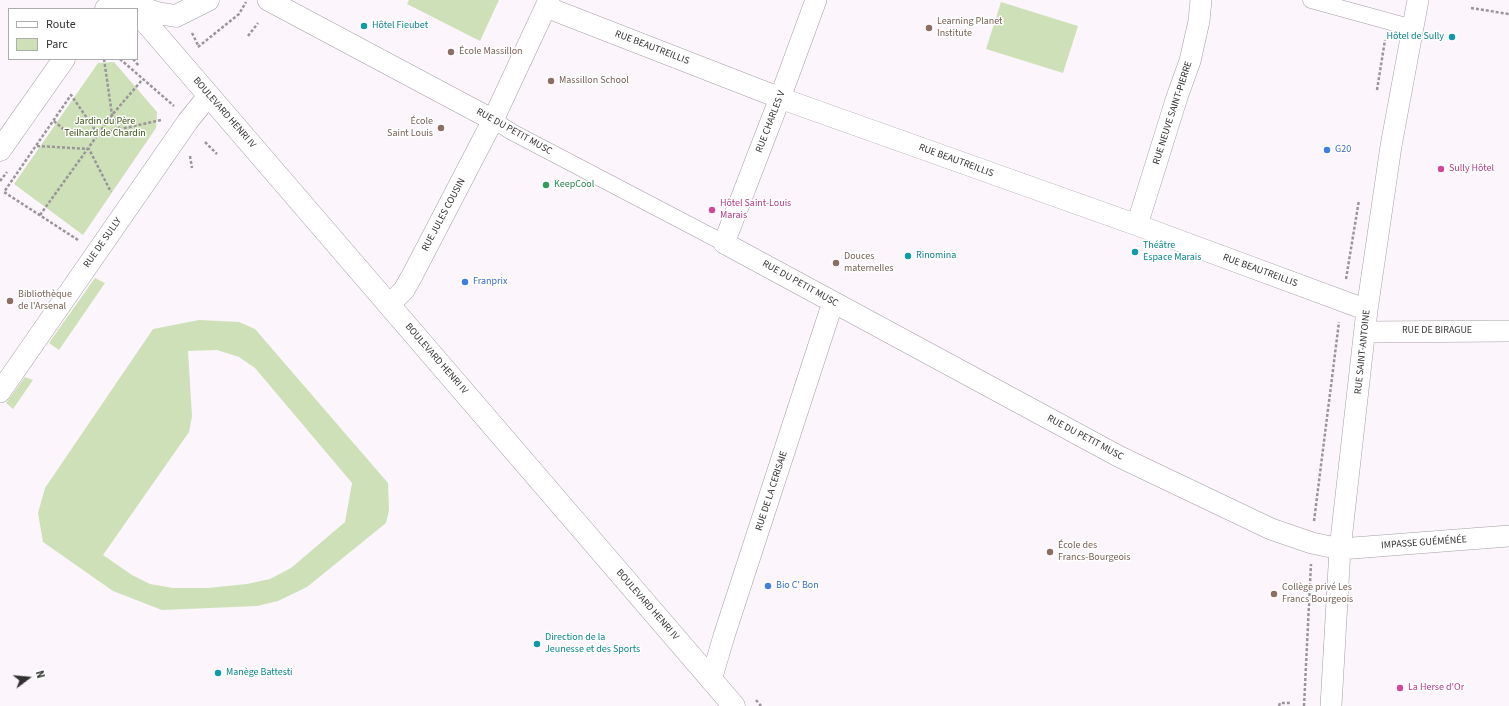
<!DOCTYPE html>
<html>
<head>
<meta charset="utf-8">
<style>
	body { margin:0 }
	#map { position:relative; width:1509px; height:706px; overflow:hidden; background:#fcf6fc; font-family:"Source Sans 3",sans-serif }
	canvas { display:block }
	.legend { position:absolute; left:8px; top:8px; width:130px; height:52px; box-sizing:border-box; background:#fff; border:1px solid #aeadad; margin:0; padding:5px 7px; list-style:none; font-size:12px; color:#343133 }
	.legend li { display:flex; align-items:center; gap:8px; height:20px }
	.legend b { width:20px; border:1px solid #aeadad }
	.north { position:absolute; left:8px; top:658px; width:40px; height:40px; -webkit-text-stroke:3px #fff; paint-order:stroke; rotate:74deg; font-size:11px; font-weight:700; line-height:16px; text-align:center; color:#343133 }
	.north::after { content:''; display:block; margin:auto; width:14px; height:18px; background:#343133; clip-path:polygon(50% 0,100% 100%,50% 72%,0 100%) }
</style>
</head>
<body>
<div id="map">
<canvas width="1509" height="706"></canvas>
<ul class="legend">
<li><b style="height:5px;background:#fff"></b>Route</li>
<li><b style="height:11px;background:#cee0b8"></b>Parc</li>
</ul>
<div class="north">N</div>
</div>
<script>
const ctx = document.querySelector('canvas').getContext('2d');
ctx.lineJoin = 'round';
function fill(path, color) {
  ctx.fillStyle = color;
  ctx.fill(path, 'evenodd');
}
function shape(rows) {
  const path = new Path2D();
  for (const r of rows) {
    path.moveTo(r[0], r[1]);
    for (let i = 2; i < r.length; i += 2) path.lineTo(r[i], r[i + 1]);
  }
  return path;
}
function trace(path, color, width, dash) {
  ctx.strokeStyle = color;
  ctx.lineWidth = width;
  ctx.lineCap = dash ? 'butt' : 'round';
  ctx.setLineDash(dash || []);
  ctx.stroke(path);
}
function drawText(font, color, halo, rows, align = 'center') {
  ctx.font = font + ' "Source Sans 3",sans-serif';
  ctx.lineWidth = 3;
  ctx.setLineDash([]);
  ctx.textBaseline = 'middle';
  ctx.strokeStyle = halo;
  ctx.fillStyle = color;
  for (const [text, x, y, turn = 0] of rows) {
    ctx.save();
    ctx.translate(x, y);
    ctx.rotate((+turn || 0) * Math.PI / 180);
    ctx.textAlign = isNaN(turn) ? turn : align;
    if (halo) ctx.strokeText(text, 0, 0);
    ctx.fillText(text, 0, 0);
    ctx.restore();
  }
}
const green = shape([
	[409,0,499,0,480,41,407,4],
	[1001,2,1078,26,1063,73,986,49],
	[114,62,157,112,156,128,83,235,14,184,98,63],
	[95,278,105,283,59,350,49,343],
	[199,320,239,322,255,329,388,483,389,510,386,523,307,587,278,601,257,606,162,610,113,591,43,542,38,513,45,488,153,329],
	[217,350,239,357,255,368,352,483,345,522,291,568,270,579,247,584,208,588,173,588,150,584,132,575,103,555,189,432,192,416,188,351],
	[25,377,33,380,13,409,6,403]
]);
const path = shape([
	[1471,8,1509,14],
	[192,33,199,47],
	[248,36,258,23],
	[198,47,239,14,246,2],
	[104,59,112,115,120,129],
	[120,59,174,106],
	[133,59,139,66],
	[1377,90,1385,40],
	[54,121,68,133],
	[205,142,217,154],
	[37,146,89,149,111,192],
	[190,156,192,168],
	[0,181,7,172],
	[40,215,112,115,142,80],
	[78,240,4,192,71,95,98,134,161,120],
	[1346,279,1359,200],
	[1314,521,1339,322],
	[756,700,761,706],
	[1279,706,1280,703,1291,703],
	[1304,706,1311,564]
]);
const pedestrian = shape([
	[1311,0,1413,28],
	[493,120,512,132,724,243]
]);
const minor = shape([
	[268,0,493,120],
	[816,0,780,98,724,243,1120,457,1271,529,1312,543,1340,549,1509,536],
	[546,7,780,98,1137,225,1367,310],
	[1137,225,1177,97,1190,61,1199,21,1201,0],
	[389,305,404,290,413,274,493,120,549,0],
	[1365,332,1509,331],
	[0,392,188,121,209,95],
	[711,680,724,636,833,302],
	[1331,706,1340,549,1367,310,1391,146,1418,0]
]);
const primary = shape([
	[106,9,110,6,130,4,157,13,176,16,208,0],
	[137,12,734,706],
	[0,150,64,59]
]);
const markers = [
	[364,26,4,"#0f9aa8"],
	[929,28,4,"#8d6e63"],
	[1452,37,4,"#0f9aa8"],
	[451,52,4,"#8d6e63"],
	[551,81,4,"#8d6e63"],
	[441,128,4,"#8d6e63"],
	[1327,150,4,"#3f7fe0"],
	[1441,169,4,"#d1479c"],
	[546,185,4,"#2e9e5b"],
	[712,210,4,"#d1479c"],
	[1135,252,4,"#0f9aa8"],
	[908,256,4,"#0f9aa8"],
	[836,263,4,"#8d6e63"],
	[465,282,4,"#3f7fe0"],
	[10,301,4,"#8d6e63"],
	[1050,552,4,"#8d6e63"],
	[768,586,4,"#3f7fe0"],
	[1274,594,4,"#8d6e63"],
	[537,644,4,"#0f9aa8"],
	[218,673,4,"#0f9aa8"],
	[1400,688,4,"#d1479c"]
];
const educationNames = [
	["Learning Planet",937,22],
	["Institute",937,34],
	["École Massillon",459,52],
	["Massillon School",559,81],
	["École",433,122,"right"],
	["Saint Louis",433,134,"right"],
	["Douces",844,257],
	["maternelles",844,269],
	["Bibliothèque",18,295],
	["de l'Arsenal",18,307],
	["École des",1058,546],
	["Francs-Bourgeois",1058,558],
	["Collège privé Les",1282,588],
	["Francs Bourgeois",1282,600]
];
const cultureNames = [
	["Hôtel Fieubet",372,26],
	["Hôtel de Sully",1444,37,"right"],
	["Théâtre",1143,246],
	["Espace Marais",1143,258],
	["Rinomina",916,256],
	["Direction de la",545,638],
	["Jeunesse et des Sports",545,650],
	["Manège Battesti",226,673]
];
const streetNames = [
	["RUE BEAUTREILLIS",652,48,21],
	["BOULEVARD HENRI IV",224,113,49],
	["RUE NEUVE SAINT-PIERRE",1173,113,-72],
	["RUE CHARLES V",771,122,-69],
	["RUE DU PETIT MUSC",514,132,29],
	["RUE BEAUTREILLIS",956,161,20],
	["RUE JULES COUSIN",444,215,-62],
	["RUE DE SULLY",103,243,-55],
	["RUE BEAUTREILLIS",1260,271,20],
	["RUE DU PETIT MUSC",800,284,29],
	["RUE DE BIRAGUE",1437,331],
	["RUE SAINT-ANTOINE",1363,352,-84],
	["BOULEVARD HENRI IV",436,359,49],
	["RUE DU PETIT MUSC",1085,438,28],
	["RUE DE LA CERISAIE",772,491,-72],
	["IMPASSE GUÉMÉNÉE",1424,543,-4],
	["BOULEVARD HENRI IV",647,605,49]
];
const parkNames = [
	["Jardin du Père",105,122],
	["Teilhard de Chardin",105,134]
];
const shopNames = [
	["G20",1335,150],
	["Franprix",473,282],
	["Bio C' Bon",776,586]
];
const hotelNames = [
	["Sully Hôtel",1449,169],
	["Hôtel Saint-Louis",720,204],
	["Marais",720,216],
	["La Herse d'Or",1408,688]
];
const leisureNames = [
	["KeepCool",554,185]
];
fill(green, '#cee0b8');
trace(pedestrian, '#a49ea4', 17);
trace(minor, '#a49ea4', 22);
trace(primary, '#a49ea4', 23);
trace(path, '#999599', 2.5, [3, 2]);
trace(pedestrian, '#fff', 16);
trace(minor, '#fff', 21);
trace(primary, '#fff', 22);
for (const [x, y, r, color] of markers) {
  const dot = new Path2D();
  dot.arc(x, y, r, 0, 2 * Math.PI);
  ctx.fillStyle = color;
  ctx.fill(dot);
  trace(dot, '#fff', 1.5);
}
drawText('10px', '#785e54', '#fff', educationNames, 'left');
drawText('10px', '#0d838f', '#fff', cultureNames, 'left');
drawText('10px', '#343133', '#fff', streetNames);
drawText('10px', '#39510e', '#fff', parkNames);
drawText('10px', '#366cbe', '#fff', shopNames, 'left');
drawText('10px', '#b23c85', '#fff', hotelNames, 'left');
drawText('10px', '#27864d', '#fff', leisureNames, 'left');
</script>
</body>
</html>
